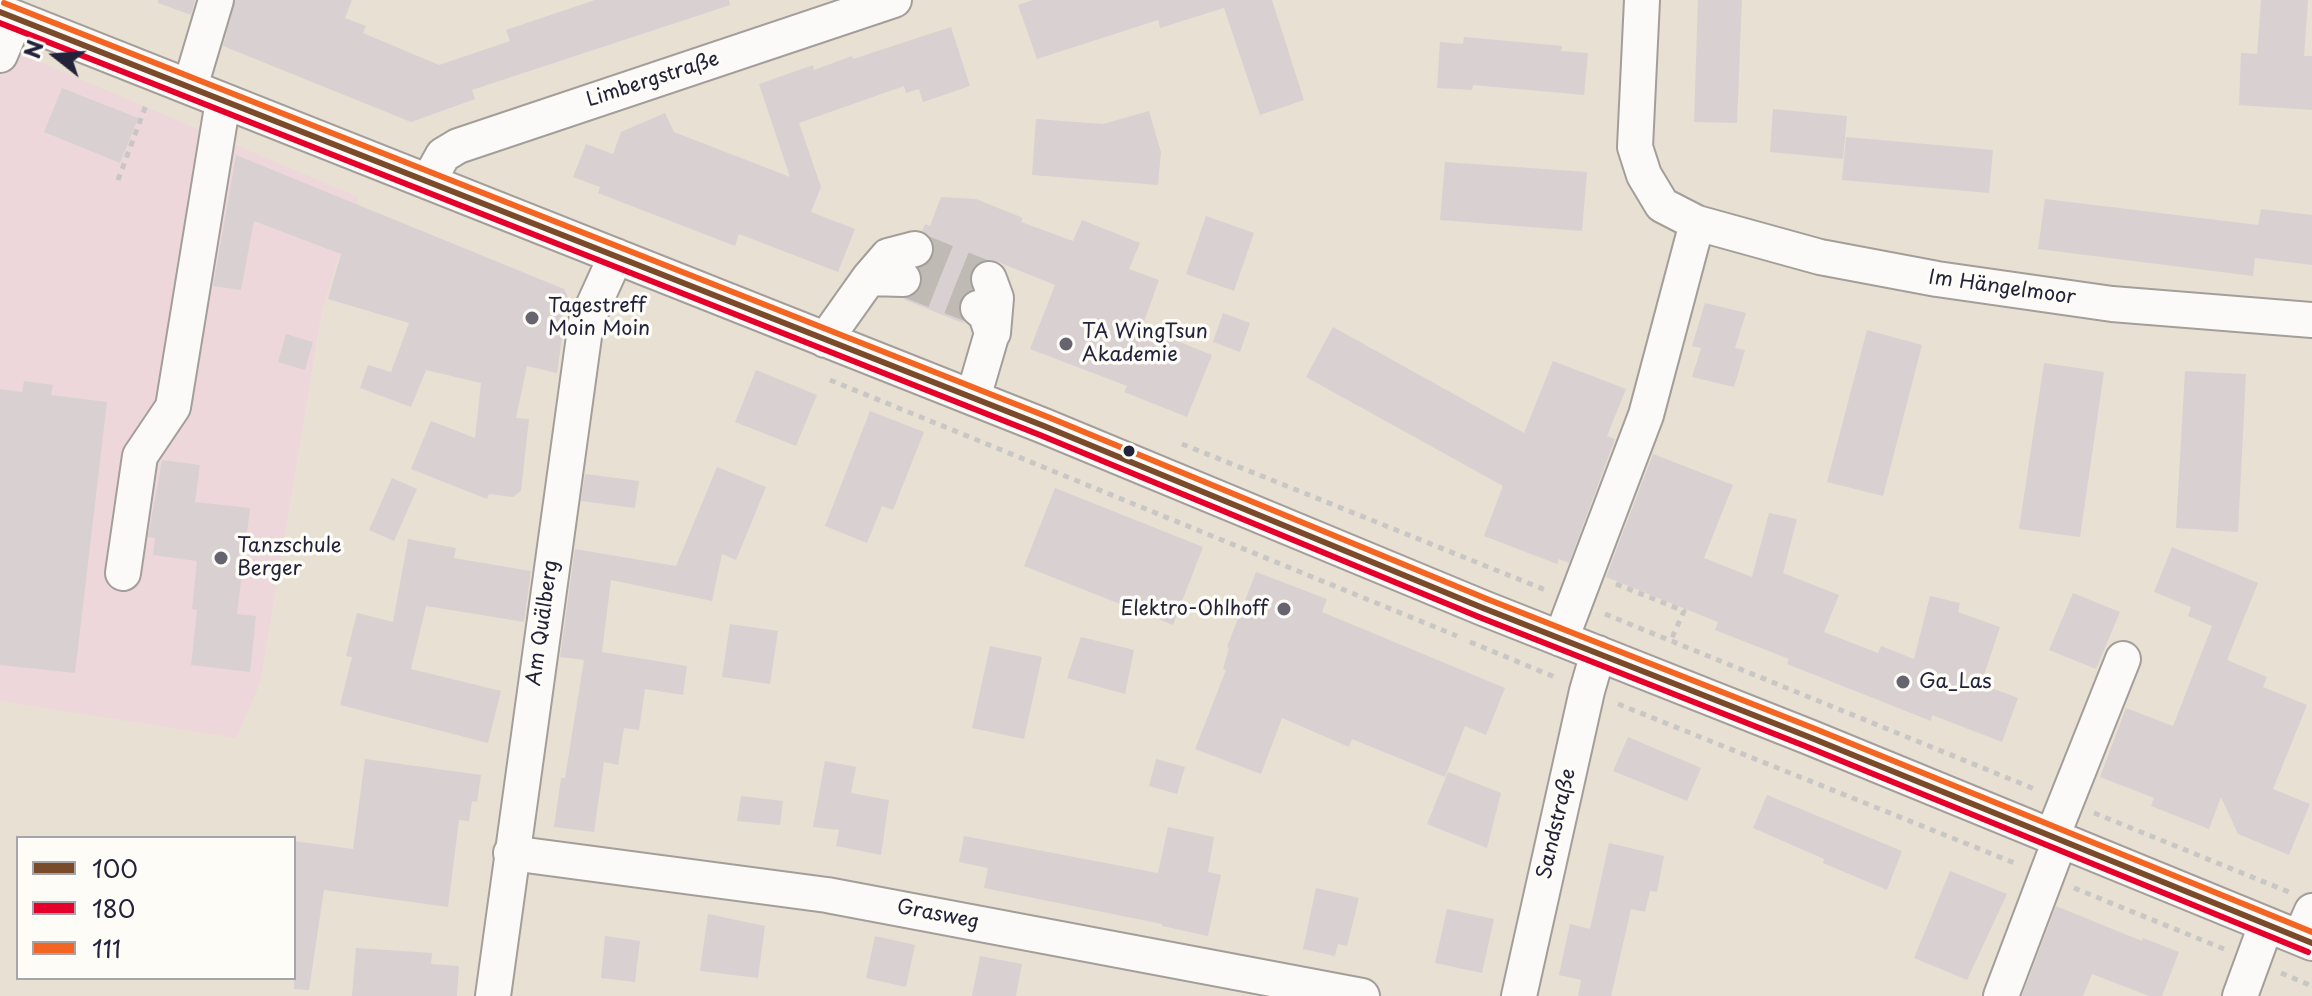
<!DOCTYPE html>
<html>
<head>
<meta charset="utf-8">
<style>
	body { margin:0 }
	#map { position:relative; width:2312px; height:996px; overflow:hidden; background:#e8e0d2; font-family:"Playpen Sans",sans-serif }
	canvas { display:block }
	.legend { position:absolute; left:16px; top:836px; width:280px; height:144px; box-sizing:border-box; background:#fdfcf7; border:2px solid #a5a5ac; margin:0; padding:10px 14px; list-style:none; font-size:24px; color:#22223b }
	.legend li { display:flex; align-items:center; gap:16px; height:40px }
	.legend b { width:40px; border:2px solid #a5a5ac }
	.north { position:absolute; left:16px; top:16px; width:80px; height:80px; -webkit-text-stroke:6px #fdfcf7; paint-order:stroke; rotate:287deg; font-size:22px; font-weight:700; line-height:32px; text-align:center; color:#22223b }
	.north::after { content:''; display:block; margin:auto; width:28px; height:36px; background:#22223b; clip-path:polygon(50% 0,100% 100%,50% 72%,0 100%) }
</style>
</head>
<body>
<div id="map">
<canvas width="2312" height="996"></canvas>
<ul class="legend">
<li><b style="height:10px;background:#7a4b2a"></b>100</li>
<li><b style="height:10px;background:#e4002b"></b>180</li>
<li><b style="height:10px;background:#f26522"></b>111</li>
</ul>
<div class="north">N</div>
</div>
<script>
const ctx = document.querySelector('canvas').getContext('2d');
ctx.lineJoin = 'round';
function fill(path, color) {
  ctx.fillStyle = color;
  ctx.fill(path, 'evenodd');
}
function shape(rows) {
  const path = new Path2D();
  for (const r of rows) {
    path.moveTo(r[0], r[1]);
    for (let i = 2; i < r.length; i += 2) path.lineTo(r[i], r[i + 1]);
  }
  return path;
}
function trace(path, color, width, dash) {
  ctx.strokeStyle = color;
  ctx.lineWidth = width;
  ctx.lineCap = dash ? 'butt' : 'round';
  ctx.setLineDash(dash || []);
  ctx.stroke(path);
}
function drawText(font, color, halo, rows, align = 'center') {
  ctx.font = font + ' "Playpen Sans",sans-serif';
  ctx.lineWidth = 7;
  ctx.setLineDash([]);
  ctx.textBaseline = 'middle';
  ctx.strokeStyle = halo;
  ctx.fillStyle = color;
  for (const [text, x, y, turn = 0] of rows) {
    ctx.save();
    ctx.translate(x, y);
    ctx.rotate((+turn || 0) * Math.PI / 180);
    ctx.textAlign = isNaN(turn) ? turn : align;
    if (halo) ctx.strokeText(text, 0, 0);
    ctx.fillText(text, 0, 0);
    ctx.restore();
  }
}
const built = shape([
	[0,45,358,197,322,310,260,683,236,738,0,701]
]);
const building = shape([
	[158,0,195,0,191,15,158,3],
	[235,0,352,0,345,18,366,26,363,33,439,65,510,41,506,30,595,0,729,0,730,5,472,90,475,99,411,122,223,46],
	[1033,0,1272,0,1304,100,1260,115,1224,8,1160,28,1158,20,1037,59,1018,5],
	[1698,0,1742,0,1737,123,1694,122],
	[2261,0,2308,0,2304,56,2312,56,2312,110,2239,105,2241,53,2257,54],
	[951,27,970,86,923,102,919,89,906,93,904,86,799,123,821,187,811,212,855,229,838,272,739,234,735,246,598,193,600,187,573,177,586,144,613,154,621,132,665,113,674,132,790,177,759,84,813,65,814,70,852,56,853,59],
	[1464,37,1562,46,1561,51,1588,53,1584,95,1473,85,1472,90,1437,88,1440,42,1463,44],
	[62,88,138,118,120,163,44,132],
	[1773,109,1847,116,1843,159,1770,152],
	[1149,111,1161,152,1158,185,1032,175,1036,119,1103,124],
	[1846,137,1993,150,1989,193,1842,180],
	[236,155,564,289,568,297,557,373,527,366,516,418,529,419,521,491,513,497,489,494,487,499,411,469,431,421,475,438,481,383,426,370,411,407,360,388,368,365,391,372,409,323,328,299,341,254,254,221,241,290,213,286],
	[1445,162,1587,172,1582,231,1440,220],
	[941,197,976,199,1023,218,1021,222,1073,241,1082,220,1140,243,1129,269,1159,280,1142,327,1212,355,1187,417,1124,392,1127,386,1030,349,1055,285,993,260,983,260,973,267,969,276,971,289,964,294,959,303,959,314,965,324,903,299,912,297,920,290,923,279,920,268,928,264,934,255,934,243,930,236,922,231,925,224,930,226],
	[2045,199,2258,225,2261,209,2312,215,2312,265,2255,258,2253,276,2038,249],
	[1206,216,1254,233,1234,291,1186,274],
	[1705,303,1746,313,1735,348,1745,350,1734,387,1692,377,1701,348,1692,346],
	[1223,313,1250,323,1240,352,1213,342],
	[1333,327,1524,433,1553,361,1626,389,1607,436,1615,439,1569,563,1559,559,1557,564,1484,536,1503,486,1306,377],
	[1867,330,1922,345,1883,496,1827,482],
	[286,334,313,342,305,370,278,362],
	[2044,363,2104,372,2080,537,2019,529],
	[756,370,817,395,796,446,735,422],
	[2185,371,2246,374,2238,532,2176,528],
	[24,381,53,385,51,395,107,402,75,673,0,665,0,389,22,392],
	[870,411,924,432,893,510,882,506,867,543,825,526],
	[1653,454,1733,485,1704,558,1752,577,1769,513,1797,519,1783,573,1839,595,1824,632,1878,653,1881,646,1914,659,1930,596,1960,603,1958,612,2000,627,1981,684,2018,698,2002,742,1932,715,1931,721,1787,664,1789,659,1715,630,1718,622,1606,577],
	[162,460,200,465,195,502,250,508,237,614,256,616,250,672,191,665,197,610,192,609,197,561,153,555,155,538,148,537],
	[717,467,766,487,736,560,722,554,712,601,611,580,602,652,687,666,683,695,645,689,639,730,624,728,618,765,604,762,594,832,554,827,561,778,565,778,584,660,560,657,575,549,676,566],
	[585,474,639,481,635,508,581,501],
	[392,478,417,489,394,541,369,530],
	[1055,488,1203,547,1173,625,1024,566],
	[408,539,456,548,454,558,531,571,524,622,426,606,411,669,501,691,488,743,340,705,352,657,346,656,357,613,393,622],
	[2172,547,2258,583,2227,660,2267,677,2263,687,2307,705,2273,789,2310,804,2289,855,2238,834,2221,797,2209,829,2151,806,2154,798,2100,777,2126,708,2173,726,2212,626,2188,616,2191,607,2154,592],
	[1256,572,1327,599,1322,612,1505,688,1486,735,1465,726,1445,777,1352,739,1349,747,1282,718,1261,774,1195,749,1226,670,1223,669,1229,648,1227,647],
	[2073,593,2120,612,2096,669,2049,650],
	[730,624,778,631,770,684,722,677],
	[1081,637,1134,650,1125,694,1067,678],
	[990,646,1042,657,1024,739,972,728],
	[1628,737,1701,768,1687,801,1613,771],
	[365,759,481,775,477,802,472,801,469,821,459,820,448,907,324,890,309,990,294,989,294,841,353,849],
	[1156,759,1185,767,1177,794,1149,786],
	[825,761,856,767,851,793,889,800,881,855,836,846,839,830,813,827],
	[1448,772,1501,793,1487,848,1427,824],
	[1767,795,1902,851,1887,890,1823,863,1824,859,1753,828],
	[741,796,783,801,780,825,737,821],
	[1168,827,1214,837,1208,872,1221,875,1208,936,1162,926,1162,924,984,888,988,868,959,862,964,836,1158,873],
	[1609,843,1664,856,1657,892,1650,891,1645,912,1631,909,1611,996,1578,996,1581,980,1559,975,1570,924,1590,929],
	[1950,871,2007,894,1967,980,1914,958],
	[1316,888,1359,898,1347,946,1338,944,1335,956,1303,949],
	[2056,906,2142,941,2143,938,2179,952,2162,996,2149,996,2092,974,2083,996,2022,996],
	[1447,909,1494,919,1482,973,1435,963],
	[708,914,765,926,758,978,700,971],
	[605,936,640,941,635,982,601,978],
	[875,936,915,945,906,987,866,978],
	[356,948,432,953,431,964,459,966,457,996,352,996],
	[980,956,1022,964,1016,996,972,996]
]);
const minorTunnel = shape([
	[915,249,989,279],
	[903,279,978,308]
]);
const path = shape([
	[118,180,146,105],
	[830,380,1457,636],
	[1182,444,1548,591],
	[1616,584,1684,611,1671,640],
	[1605,614,2037,790],
	[1470,642,1557,678],
	[1618,704,2017,864],
	[2094,813,2289,892],
	[2074,888,2224,949],
	[2281,973,2312,986]
]);
const minor = shape([
	[1642,0,1635,147,1644,175,1662,205,1697,223,1820,257,1937,279,2112,304,2312,320],
	[0,12,1044,426,1483,608,1809,737,2312,943],
	[0,55,15,19],
	[190,87,216,0],
	[428,182,443,155,458,146,894,0],
	[869,278,888,256,915,249],
	[989,279,996,298,993,333],
	[825,340,869,278,903,279],
	[973,398,992,333,986,315,978,308],
	[123,573,140,456,173,407,223,101],
	[1561,639,1646,415,1697,223],
	[2052,837,2123,659],
	[511,853,827,895,1362,996],
	[2300,938,2312,911],
	[493,996,586,322,616,256],
	[1519,996,1587,691,1598,653],
	[2001,996,2060,840],
	[2240,996,2266,925]
]);
const bus1 = shape([
	[0,12,1044,426,1483,608,1809,737,2312,943]
]);
const bus2 = shape([
	[0,23,1040,435,1479,617,1805,746,2308,952]
]);
const bus3 = shape([
	[4,3,1048,417,1487,599,1813,728,2312,932]
]);
const markers = [
	[532,318,8,"#676470"],
	[1066,344,8,"#676470"],
	[1129,451,7,"#22223b"],
	[221,558,8,"#676470"],
	[1284,609,8,"#676470"],
	[1903,682,8,"#676470"]
];
const streetNames = [
	["Limbergstraße",653,80,-18],
	["Im Hängelmoor",2002,288,8],
	["Am Quälberg",543,623,-82],
	["Sandstraße",1557,824,-77],
	["Grasweg",938,915,11]
];
const poiNames = [
	["Tagestreff",548,306],
	["Moin Moin",548,329],
	["TA WingTsun",1082,332],
	["Akademie",1082,355],
	["Tanzschule",237,546],
	["Berger",237,569],
	["Elektro-Ohlhoff",1268,609,"right"],
	["Ga_Las",1919,682]
];
fill(built, '#edd7db');
fill(building, '#d9d0d2');
trace(minorTunnel, '#c0bab4', 34, [34, 17]);
trace(minor, '#a39e99', 38);
trace(path, '#c9c7c6', 5, [6, 6]);
trace(minor, '#fcfaf8', 34);
trace(bus1, '#7a4b2a', 6);
trace(bus2, '#e4002b', 6);
trace(bus3, '#f26522', 6);
for (const [x, y, r, color] of markers) {
  const dot = new Path2D();
  dot.arc(x, y, r, 0, 2 * Math.PI);
  ctx.fillStyle = color;
  ctx.fill(dot);
  trace(dot, '#fdfcf7', 3);
}
drawText('20px', '#22223b', '#fdfcf7', streetNames);
drawText('20px', '#22223b', '#fdfcf7', poiNames, 'left');
</script>
</body>
</html>
